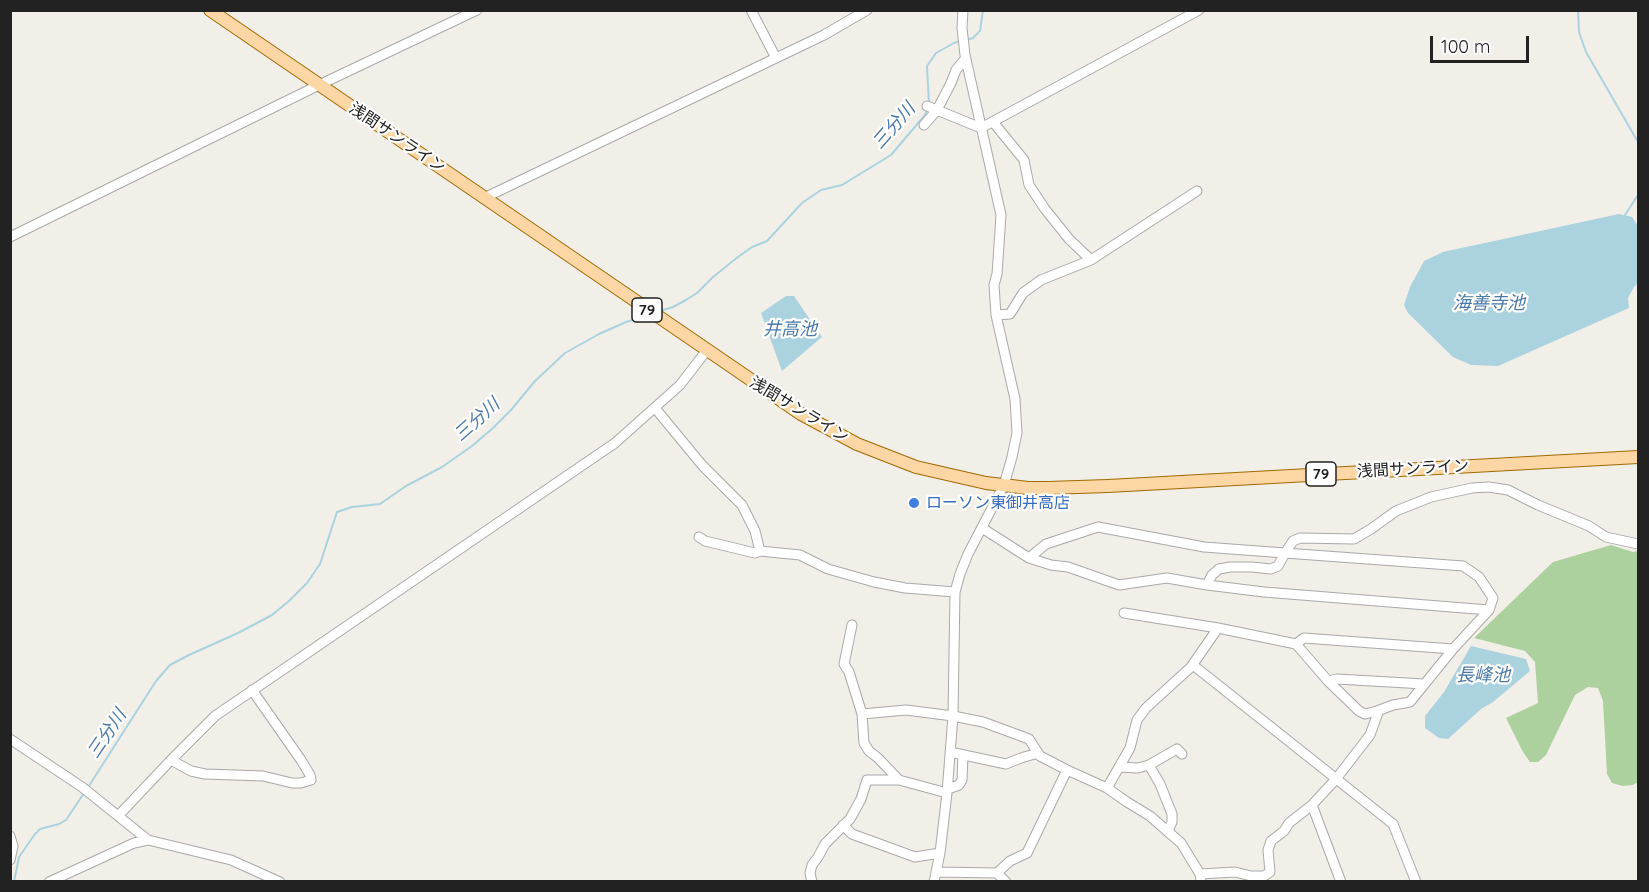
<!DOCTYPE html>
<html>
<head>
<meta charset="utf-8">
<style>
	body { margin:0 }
	#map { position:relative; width:1649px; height:892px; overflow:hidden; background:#f2efe9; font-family:Quicksand,sans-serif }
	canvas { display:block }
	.frame { position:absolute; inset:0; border:12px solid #222; pointer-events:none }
	.scale { position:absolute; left:1430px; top:36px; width:99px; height:27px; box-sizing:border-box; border:3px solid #222; border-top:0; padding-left:8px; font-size:18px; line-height:21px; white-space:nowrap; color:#222; -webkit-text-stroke:4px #fff; paint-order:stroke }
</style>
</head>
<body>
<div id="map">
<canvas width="1649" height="892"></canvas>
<div class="frame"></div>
<div class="scale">100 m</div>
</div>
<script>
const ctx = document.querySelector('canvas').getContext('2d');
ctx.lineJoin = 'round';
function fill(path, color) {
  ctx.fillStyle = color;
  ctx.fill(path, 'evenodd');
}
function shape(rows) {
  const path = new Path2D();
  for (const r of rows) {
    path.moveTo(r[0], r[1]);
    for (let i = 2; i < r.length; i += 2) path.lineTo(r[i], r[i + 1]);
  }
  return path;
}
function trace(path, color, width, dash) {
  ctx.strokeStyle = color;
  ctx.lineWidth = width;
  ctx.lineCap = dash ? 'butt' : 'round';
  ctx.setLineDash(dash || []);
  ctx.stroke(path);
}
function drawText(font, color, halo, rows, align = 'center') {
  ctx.font = font + ' Quicksand,"Noto Sans JP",sans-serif';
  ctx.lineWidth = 4.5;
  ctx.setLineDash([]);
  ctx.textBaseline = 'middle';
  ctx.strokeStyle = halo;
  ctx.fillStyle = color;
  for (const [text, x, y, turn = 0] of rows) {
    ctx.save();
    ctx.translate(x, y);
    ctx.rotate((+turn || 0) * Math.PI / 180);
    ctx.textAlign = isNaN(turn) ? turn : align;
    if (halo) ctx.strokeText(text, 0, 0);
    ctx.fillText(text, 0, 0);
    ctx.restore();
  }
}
const forest = shape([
	[1611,545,1633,552,1638,551,1638,782,1633,785,1623,786,1612,783,1607,774,1603,701,1598,688,1588,687,1575,695,1546,755,1538,762,1530,762,1523,752,1506,718,1538,703,1535,662,1525,651,1474,638,1553,562]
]);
const water = shape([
	[1619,214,1632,217,1638,226,1638,283,1634,287,1628,298,1629,308,1498,366,1471,365,1453,357,1408,313,1404,305,1410,287,1424,261,1443,252],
	[786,296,794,296,822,337,782,371,761,313],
	[1471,646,1526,659,1530,671,1493,702,1481,709,1448,739,1439,738,1425,728,1425,716,1444,692]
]);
const stream = shape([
	[1578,10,1579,32,1586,52,1638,142],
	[966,40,973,38,980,31,983,10],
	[929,104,927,66,936,53,954,43,960,41],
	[1625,215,1638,195],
	[660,311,673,307,686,300,697,293,713,277,738,257,752,247,767,241,802,203,821,190,842,185,891,155,925,115,927,110],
	[87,789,156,681,170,665,189,655,238,633,272,615,289,601,307,583,320,564,337,512,352,507,380,504,406,486,442,467,472,446,493,428,511,410,535,381,565,353,599,334,626,322,649,315],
	[14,882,19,857,35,834,40,829,59,824,66,820,84,793]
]);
const minor = shape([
	[751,10,776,58],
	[927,106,981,128,1199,10],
	[993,122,1024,160,1029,185,1045,209,1069,239,1091,260],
	[924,125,937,110,951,83,956,70,966,58],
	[484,198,824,35,867,10],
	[10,237,319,85,477,10],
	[996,315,1010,314,1023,293,1041,280,1091,260,1197,191],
	[655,408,702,465,742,505,755,531,760,551],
	[982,528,1029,558,1051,565,1068,567,1119,585,1167,578,1207,585,1264,592,1489,610],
	[699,537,705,541,755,553,760,551,800,555,828,569,874,582,905,588,955,592],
	[1029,558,1046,544,1098,527,1204,547,1285,553,1293,541,1300,538,1354,539,1371,529,1396,511,1431,497,1472,488,1489,487,1508,490,1538,505,1589,526,1606,537,1638,544],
	[1207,585,1212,575,1219,569,1230,567,1252,567,1271,569,1278,566,1285,553,1463,566,1479,577,1493,598,1489,610,1453,649],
	[1124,613,1218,628,1296,644,1328,681,1359,711,1365,714,1377,711,1393,705,1410,702,1453,649,1304,638,1296,644],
	[852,625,844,664,849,672,862,714,864,743,869,751,878,758,899,780],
	[1193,665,1393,824,1416,882],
	[1328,681,1337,679,1424,684],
	[862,714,906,710,953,716,983,722,1029,739,1040,756,1067,770,1107,788,1127,802,1150,816,1181,843,1200,874,1201,882],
	[10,739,82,787,148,840,231,860,280,882],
	[950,752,1006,764,1021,758,1038,753],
	[171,760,191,771,205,774,263,776,292,783,301,783,311,780,310,775,301,760,252,690],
	[1149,765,1160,784,1172,814,1172,822,1168,831],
	[1119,767,1138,768,1149,765,1177,749,1182,754],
	[1107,788,1130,748,1137,720,1146,708,1191,667,1218,628],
	[948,789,959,785,962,780,963,755],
	[1312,805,1341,882],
	[118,816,171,760,215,716,615,443,680,385,707,350],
	[843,825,852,834,915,857,940,853],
	[10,836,13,846,10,860],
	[936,872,997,873,1006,882],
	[997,873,1010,861,1027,853,1067,770],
	[1200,874,1235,872,1251,876,1264,876,1270,872,1268,850,1271,841,1284,831,1289,823,1312,805,1336,779,1370,735,1379,710],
	[49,882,134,843,148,840],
	[812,882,810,873,812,865,818,857,825,844,850,819,861,799,867,780,899,780,947,793],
	[934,882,940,853,947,793,953,716,955,592,960,574,968,554,1004,485,1012,457,1017,433,1015,399,996,315,994,285,997,274,1001,215,965,55,962,28,963,10]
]);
const major = shape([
	[210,10,801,414,857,444,916,467,986,483,1028,488,1048,488,1108,486,1638,457]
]);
const markers = [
	[914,503,6,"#3f7fe0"]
];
const shields = [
	[647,310,30],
	[1321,474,30]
];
const shieldNames = [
	["79",647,310],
	["79",1321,474]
];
const streetNames = [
	["浅間サンライン",397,138,34],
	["浅間サンライン",799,410,31],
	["浅間サンライン",1413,469,-3]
];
const shopNames = [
	["ローソン東御井高店",926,503]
];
const waterNames = [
	["三分川",894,126,-49],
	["海善寺池",1489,304],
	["井高池",790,330],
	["三分川",477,420,-42],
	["長峰池",1483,676],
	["三分川",107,734,-56]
];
fill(forest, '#add19e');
fill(water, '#aad3df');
trace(stream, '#aad3df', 2);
trace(minor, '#a9a9a9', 11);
trace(major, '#a06b00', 14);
trace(minor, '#fff', 9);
trace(major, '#fcd6a4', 12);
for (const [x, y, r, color] of markers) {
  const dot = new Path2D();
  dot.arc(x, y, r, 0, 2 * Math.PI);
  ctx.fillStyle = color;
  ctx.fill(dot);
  trace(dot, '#fff', 2);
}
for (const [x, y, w] of shields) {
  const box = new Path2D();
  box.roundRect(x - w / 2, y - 12, w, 24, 4.5);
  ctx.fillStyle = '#fff';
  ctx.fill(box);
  trace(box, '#222', 1.5);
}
drawText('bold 15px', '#222', null, shieldNames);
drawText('16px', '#222', '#fff', streetNames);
drawText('16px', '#366cbe', '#fff', shopNames, 'left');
drawText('italic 18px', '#4a7aab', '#fff', waterNames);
</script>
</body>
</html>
